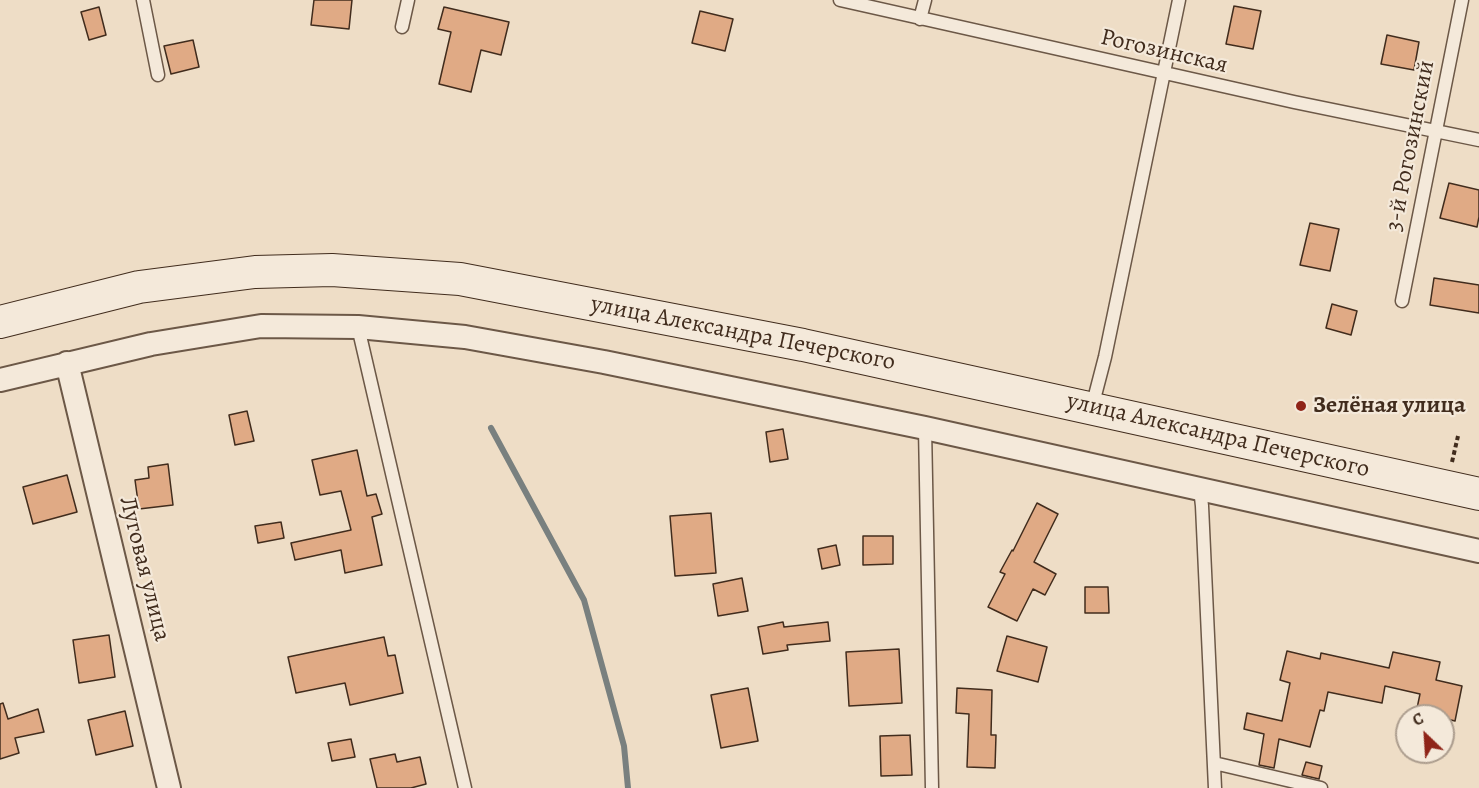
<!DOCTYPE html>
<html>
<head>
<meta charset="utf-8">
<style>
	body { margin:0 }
	#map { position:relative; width:1479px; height:788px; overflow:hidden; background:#eeddc6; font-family:Alegreya,serif }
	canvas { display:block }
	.north { position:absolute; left:1395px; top:704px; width:60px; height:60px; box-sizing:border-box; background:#f4e9da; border:2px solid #ac9d8e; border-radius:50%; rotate:335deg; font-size:16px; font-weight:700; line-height:24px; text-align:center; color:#412c1d }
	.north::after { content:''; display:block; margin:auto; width:21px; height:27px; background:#8f2418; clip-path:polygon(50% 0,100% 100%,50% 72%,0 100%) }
</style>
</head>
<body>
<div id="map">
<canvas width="1479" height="788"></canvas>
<div class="north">С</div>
</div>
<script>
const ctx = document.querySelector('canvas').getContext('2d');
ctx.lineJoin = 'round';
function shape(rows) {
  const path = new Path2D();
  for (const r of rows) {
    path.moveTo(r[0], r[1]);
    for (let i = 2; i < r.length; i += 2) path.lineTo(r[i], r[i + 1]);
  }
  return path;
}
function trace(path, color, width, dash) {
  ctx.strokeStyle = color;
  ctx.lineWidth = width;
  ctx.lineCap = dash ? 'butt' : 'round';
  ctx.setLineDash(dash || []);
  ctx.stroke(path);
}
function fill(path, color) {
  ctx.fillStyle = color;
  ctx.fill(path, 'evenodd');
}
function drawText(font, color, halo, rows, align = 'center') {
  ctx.font = font + ' Alegreya,serif';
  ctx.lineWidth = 4.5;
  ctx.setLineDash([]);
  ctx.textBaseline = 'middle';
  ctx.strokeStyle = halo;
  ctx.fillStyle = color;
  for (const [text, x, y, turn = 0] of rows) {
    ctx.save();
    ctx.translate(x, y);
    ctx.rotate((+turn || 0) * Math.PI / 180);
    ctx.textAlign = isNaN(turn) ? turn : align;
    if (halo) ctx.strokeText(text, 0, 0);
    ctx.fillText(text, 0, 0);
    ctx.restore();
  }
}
const stream = shape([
	[491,428,584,600,624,746,628,788]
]);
const building = shape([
	[314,0,352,0,349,29,311,25,314,0],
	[1234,6,1261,11,1253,49,1226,44,1234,6],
	[99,7,106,35,89,40,81,12,99,7],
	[444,7,509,22,501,55,481,50,471,92,439,84,451,32,438,29,444,7],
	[700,11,733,19,725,51,692,43,700,11],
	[1387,35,1419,42,1414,70,1381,64,1387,35],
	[193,40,199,67,171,74,164,46,193,40],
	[1449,183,1479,190,1479,217,1477,227,1440,218,1449,183],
	[1310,223,1339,229,1330,271,1300,265,1310,223],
	[1434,278,1479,285,1479,313,1430,305,1434,278],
	[1332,304,1357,311,1351,335,1326,328,1332,304],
	[247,411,254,441,235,445,229,415,247,411],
	[783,429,788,459,770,462,766,432,783,429],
	[357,450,367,496,376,494,382,514,372,517,382,565,345,573,341,550,295,560,291,543,351,530,341,491,320,495,312,460,357,450],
	[168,464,173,505,139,509,135,480,149,478,148,467,168,464],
	[67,475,77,512,33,524,23,487,67,475],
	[1037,503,1058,514,1034,562,1056,574,1045,595,1033,589,1017,621,988,607,1005,574,1000,572,1012,550,1013,551,1037,503],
	[711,513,716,573,675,576,670,516,711,513],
	[281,522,284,538,258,543,255,526,281,522],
	[863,536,893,536,893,564,863,565,863,536],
	[836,545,840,565,822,569,818,549,836,545],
	[742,578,748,611,718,616,713,584,742,578],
	[1085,587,1108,587,1109,613,1085,613,1085,587],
	[783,622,784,627,828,622,830,641,787,645,788,650,763,654,758,627,783,622],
	[109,635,115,677,79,683,73,640,109,635],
	[1007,636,1047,647,1038,682,997,671,1007,636],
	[384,637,388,656,395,655,403,693,350,705,345,683,296,693,288,657,384,637],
	[899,649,902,703,849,706,846,652,899,649],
	[1287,651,1320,659,1321,653,1389,668,1393,652,1440,662,1436,680,1462,686,1455,721,1443,718,1443,716,1431,716,1416,713,1420,694,1385,686,1382,703,1328,692,1324,711,1320,710,1310,747,1279,739,1274,768,1259,765,1264,734,1244,729,1247,713,1282,721,1290,683,1280,680,1287,651],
	[748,688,758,741,721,748,711,695,748,688],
	[957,688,992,690,991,735,996,735,995,768,967,767,969,714,956,713,957,688],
	[3,703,8,719,38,709,44,732,15,738,19,753,0,759,0,704,3,703],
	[125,711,133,746,96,755,88,720,125,711],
	[910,735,912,775,881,776,880,736,910,735],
	[351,739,355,757,332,761,328,743,351,739],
	[395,754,397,762,420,757,426,784,411,788,377,788,370,759,395,754],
	[1306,762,1322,766,1319,779,1302,775,1306,762]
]);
const path = shape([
	[1452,462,1458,436]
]);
const lane = shape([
	[143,0,158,75],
	[840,0,1294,102,1479,140],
	[920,19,925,0],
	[402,27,408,0],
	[1402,301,1462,0],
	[358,327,465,788],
	[1092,407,1105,357,1179,0],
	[925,428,932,788],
	[1200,488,1202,506,1215,788],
	[1214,763,1321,788]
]);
const street = shape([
	[67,363,169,788],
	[0,380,151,344,261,326,358,327,465,337,604,362,925,428,1479,551]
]);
const secondary = shape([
	[0,322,139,287,255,272,332,270,460,279,803,345,1479,494]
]);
const markers = [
	[1301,406,6,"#8f2418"]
];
const streetNames = [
	["Рогозинская",1164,52,13],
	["3-й Рогозинский",1411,146,-79],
	["улица Александра Печерского",743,334,11],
	["улица Александра Печерского",1218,436,13],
	["Луговая улица",144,569,76]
];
const poiNames = [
	["Зелёная улица",1313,406]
];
trace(stream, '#79807f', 6);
fill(building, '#e0aa85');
trace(building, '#412c1d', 1.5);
trace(lane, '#6c5847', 15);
trace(street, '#6c5847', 26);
trace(secondary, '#412c1d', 34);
trace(path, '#412c1d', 4, [4.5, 3]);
trace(lane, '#f4e9da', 12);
trace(street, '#f4e9da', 22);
trace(secondary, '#f4e9da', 32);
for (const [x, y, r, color] of markers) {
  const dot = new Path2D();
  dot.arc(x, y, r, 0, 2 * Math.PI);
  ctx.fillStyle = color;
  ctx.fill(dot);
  trace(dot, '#f4e9da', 2);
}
drawText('24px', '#412c1d', '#f4e9da', streetNames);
drawText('bold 24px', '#412c1d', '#f4e9da', poiNames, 'left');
</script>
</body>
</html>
